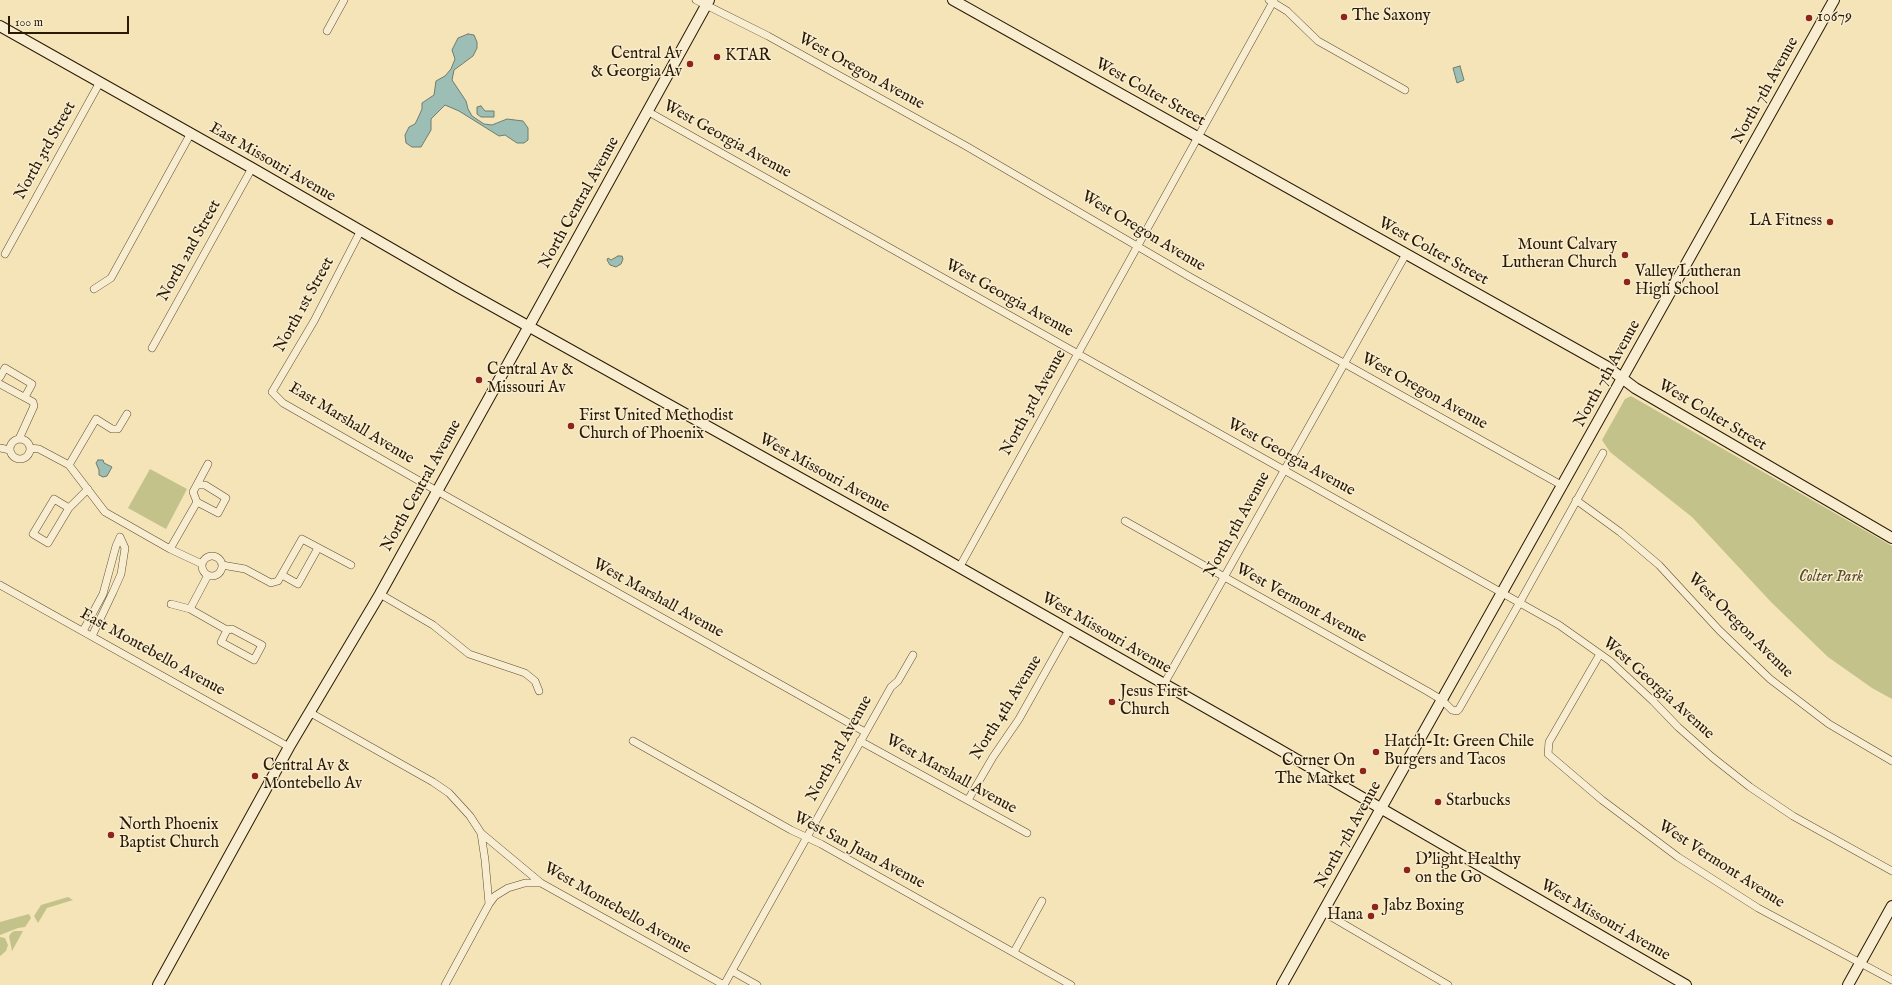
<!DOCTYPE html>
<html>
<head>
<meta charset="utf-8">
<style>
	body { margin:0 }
	#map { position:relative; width:1892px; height:985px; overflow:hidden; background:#f4e4b8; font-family:"IM FELL English",serif }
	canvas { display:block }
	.scale { position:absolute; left:8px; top:16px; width:121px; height:18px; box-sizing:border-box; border:2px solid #2a1a03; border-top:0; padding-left:5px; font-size:12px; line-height:14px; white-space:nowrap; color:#2a1a03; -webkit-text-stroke:3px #f8edd1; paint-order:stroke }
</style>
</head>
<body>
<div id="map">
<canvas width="1892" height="985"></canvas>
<div class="scale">100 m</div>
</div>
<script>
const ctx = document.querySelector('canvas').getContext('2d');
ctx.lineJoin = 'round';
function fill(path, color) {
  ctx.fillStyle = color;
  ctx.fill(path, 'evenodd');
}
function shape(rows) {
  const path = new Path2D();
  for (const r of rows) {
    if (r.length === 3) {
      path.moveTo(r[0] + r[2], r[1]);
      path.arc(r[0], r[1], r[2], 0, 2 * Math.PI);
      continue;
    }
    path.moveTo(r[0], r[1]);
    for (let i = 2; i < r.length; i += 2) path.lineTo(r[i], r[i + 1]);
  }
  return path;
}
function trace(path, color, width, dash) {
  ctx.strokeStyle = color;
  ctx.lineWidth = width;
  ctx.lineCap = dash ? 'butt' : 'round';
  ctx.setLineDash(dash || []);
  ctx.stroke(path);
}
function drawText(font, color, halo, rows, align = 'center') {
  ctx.font = font + ' "IM FELL English",serif';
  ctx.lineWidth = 3;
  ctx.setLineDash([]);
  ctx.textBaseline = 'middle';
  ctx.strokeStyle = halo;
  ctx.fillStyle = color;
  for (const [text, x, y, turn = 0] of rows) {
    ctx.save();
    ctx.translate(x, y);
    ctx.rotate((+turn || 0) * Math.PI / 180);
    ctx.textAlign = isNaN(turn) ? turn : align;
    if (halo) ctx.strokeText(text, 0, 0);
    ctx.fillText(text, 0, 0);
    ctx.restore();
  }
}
const green = shape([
	[1631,396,1892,546,1892,699,1872,688,1828,657,1771,602,1692,517,1610,452,1602,440,1625,399],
	[150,469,187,489,166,529,128,508],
	[68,897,73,900,47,908,38,923,34,916,41,905],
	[29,914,31,918,25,927,18,928,0,935,0,922],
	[15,931,23,931,12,951,9,936,12,932],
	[0,937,5,938,8,945,6,951,0,956]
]);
const water = shape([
	[468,34,474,35,477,42,477,48,473,56,454,70,452,80,466,101,468,109,472,116,484,124,492,125,507,119,523,121,528,128,528,140,524,143,517,143,505,135,499,136,459,111,445,105,431,119,431,130,421,147,412,147,406,143,405,135,409,127,415,124,418,118,422,109,422,103,434,95,436,81,445,76,451,69,455,59,452,50,458,38,468,34],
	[1460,66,1464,80,1457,83,1453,68,1460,66],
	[481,106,485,111,494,111,494,117,481,117,477,114,477,107,481,106],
	[618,256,622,256,623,259,621,264,616,267,610,265,607,260,608,258,611,260,618,256],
	[98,460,103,460,104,463,112,467,107,476,103,477,99,475,99,470,96,463,98,460]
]);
const street = shape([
	[696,0,768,36,966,146,1190,277,1563,486],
	[1269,0,1287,11,1318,41,1405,90],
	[327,31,344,0],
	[647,111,1559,625,1610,661,1653,701,1678,727,1712,757,1750,787,1793,816,1892,871],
	[361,230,314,321,272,392,283,403,437,491,865,732],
	[5,254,100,82],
	[94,289,111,278,191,133],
	[152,348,252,168],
	[0,377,5,368,32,384,25,397],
	[0,384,33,402,34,406,19,439],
	[20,449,10],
	[0,448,10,450],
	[30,448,39,449,69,465,105,512,170,549,202,564],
	[69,465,96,419,112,429,118,429,127,414],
	[1576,500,1620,532,1659,565,1719,630,1770,679,1829,724,1892,761],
	[197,502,193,492,208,464],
	[69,508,54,499,33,534,48,543,69,508,88,489],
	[1125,521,1427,691,1442,700,1452,710,1457,711,1459,709,1520,602,1603,453],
	[170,549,197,502,218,513,226,498,205,485,197,485],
	[212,566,10],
	[222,565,245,569,271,583,278,581,302,539,351,565],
	[959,568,1274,0],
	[282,575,298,584,318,548],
	[0,585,289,747],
	[380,594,433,625,469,654,525,673,535,681,539,691],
	[171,604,190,609,208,575],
	[190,609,227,630,232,629,262,645,254,660,221,642,227,630],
	[83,631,103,594,116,546,120,537,125,548,121,574,113,592,92,636],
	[1600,654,1549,742,1548,754,1602,800,1678,857,1758,908,1892,980],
	[1164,684,1406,254],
	[309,712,433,782,449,793,470,816,481,833,541,883,724,985],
	[633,741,791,830,821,844,1071,985],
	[860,741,1027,833],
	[968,800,993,757,1019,719,1069,630],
	[489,904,495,896,508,888,525,883,541,883],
	[1323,912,1448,985],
	[1014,952,1042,901],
	[732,971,757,985],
	[445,985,489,904,485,860,481,833],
	[724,985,891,687,898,681,913,655]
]);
const secondary = shape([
	[953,0,1606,366,1635,388,1892,538],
	[0,26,252,168,458,287,915,542,1275,747,1686,985],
	[158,985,289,747,380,594,529,326,709,0],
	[1282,985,1834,0],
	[1848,985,1892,906]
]);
const markers = [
	[1344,17,4,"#8f2418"],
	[1809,18,4,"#8f2418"],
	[717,57,4,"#8f2418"],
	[690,64,4,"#8f2418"],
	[1830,222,4,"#8f2418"],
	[1625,255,4,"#8f2418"],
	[1627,282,4,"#8f2418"],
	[479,380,4,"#8f2418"],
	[571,426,4,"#8f2418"],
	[1112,702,4,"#8f2418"],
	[1376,752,4,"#8f2418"],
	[1363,771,4,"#8f2418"],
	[255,776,4,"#8f2418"],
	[1438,802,4,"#8f2418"],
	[111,835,4,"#8f2418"],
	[1407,870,4,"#8f2418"],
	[1375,907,4,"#8f2418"],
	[1371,916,4,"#8f2418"]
];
const poiNames = [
	["The Saxony",1352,17],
	["10679",1817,18],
	["Central Av",682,55,"right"],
	["& Georgia Av",682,73,"right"],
	["KTAR",725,57],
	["LA Fitness",1822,222,"right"],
	["Mount Calvary",1617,246,"right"],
	["Lutheran Church",1617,264,"right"],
	["Valley Lutheran",1635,273],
	["High School",1635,291],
	["Central Av &",487,371],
	["Missouri Av",487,389],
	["First United Methodist",579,417],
	["Church of Phoenix",579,435],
	["Jesus First",1120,693],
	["Church",1120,711],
	["Hatch-It: Green Chile",1384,743],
	["Burgers and Tacos",1384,761],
	["Corner On",1355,762,"right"],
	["The Market",1355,780,"right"],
	["Central Av &",263,767],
	["Montebello Av",263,785],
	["Starbucks",1446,802],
	["North Phoenix",119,826],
	["Baptist Church",119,844],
	["D'light Healthy",1415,861],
	["on the Go",1415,879],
	["Jabz Boxing",1383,907],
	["Hana",1363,916,"right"]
];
const streetNames = [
	["West Oregon Avenue",861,72,29],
	["North 7th Avenue",1766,91,-61],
	["West Colter Street",1150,93,29],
	["West Georgia Avenue",727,140,29],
	["North 3rd Street",46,151,-61],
	["East Missouri Avenue",272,163,30],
	["North Central Avenue",580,203,-61],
	["West Oregon Avenue",1143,232,31],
	["North 2nd Street",190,251,-61],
	["West Colter Street",1433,252,29],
	["West Georgia Avenue",1009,299,29],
	["North 1st Street",305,305,-61],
	["North 7th Avenue",1608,374,-61],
	["West Oregon Avenue",1424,392,29],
	["North 3rd Avenue",1034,403,-61],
	["West Colter Street",1712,416,31],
	["East Marshall Avenue",351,424,31],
	["West Georgia Avenue",1291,458,29],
	["West Missouri Avenue",824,474,29],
	["North Central Avenue",422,486,-61],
	["North 5th Avenue",1238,525,-61],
	["West Marshall Avenue",658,599,29],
	["West Vermont Avenue",1301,604,29],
	["West Oregon Avenue",1740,626,45],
	["West Missouri Avenue",1106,634,30],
	["East Montebello Avenue",152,653,29],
	["West Georgia Avenue",1658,689,42],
	["North 4th Avenue",1007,708,-58],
	["North 3rd Avenue",840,749,-61],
	["West Marshall Avenue",951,775,29],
	["North 7th Avenue",1349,835,-61],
	["West San Juan Avenue",859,851,28],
	["West Vermont Avenue",1721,865,33],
	["West Montebello Avenue",617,909,30],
	["West Missouri Avenue",1605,921,30]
];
const parkNames = [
	["Colter Park",1831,578]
];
fill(green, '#c2c28a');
fill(water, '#9dbeb5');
trace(water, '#6f7c6e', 1);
trace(street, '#5c4c30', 8);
trace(secondary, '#2a1a03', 12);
trace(street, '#f8edd1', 7);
trace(secondary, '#f8edd1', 10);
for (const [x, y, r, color] of markers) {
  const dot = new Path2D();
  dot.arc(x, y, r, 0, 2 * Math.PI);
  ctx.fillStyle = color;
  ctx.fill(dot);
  trace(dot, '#f8edd1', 1.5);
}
drawText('16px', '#2a1a03', '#f8edd1', poiNames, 'left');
drawText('16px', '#2a1a03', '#f8edd1', streetNames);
drawText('italic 16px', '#584c2c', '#f8edd1', parkNames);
</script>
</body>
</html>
